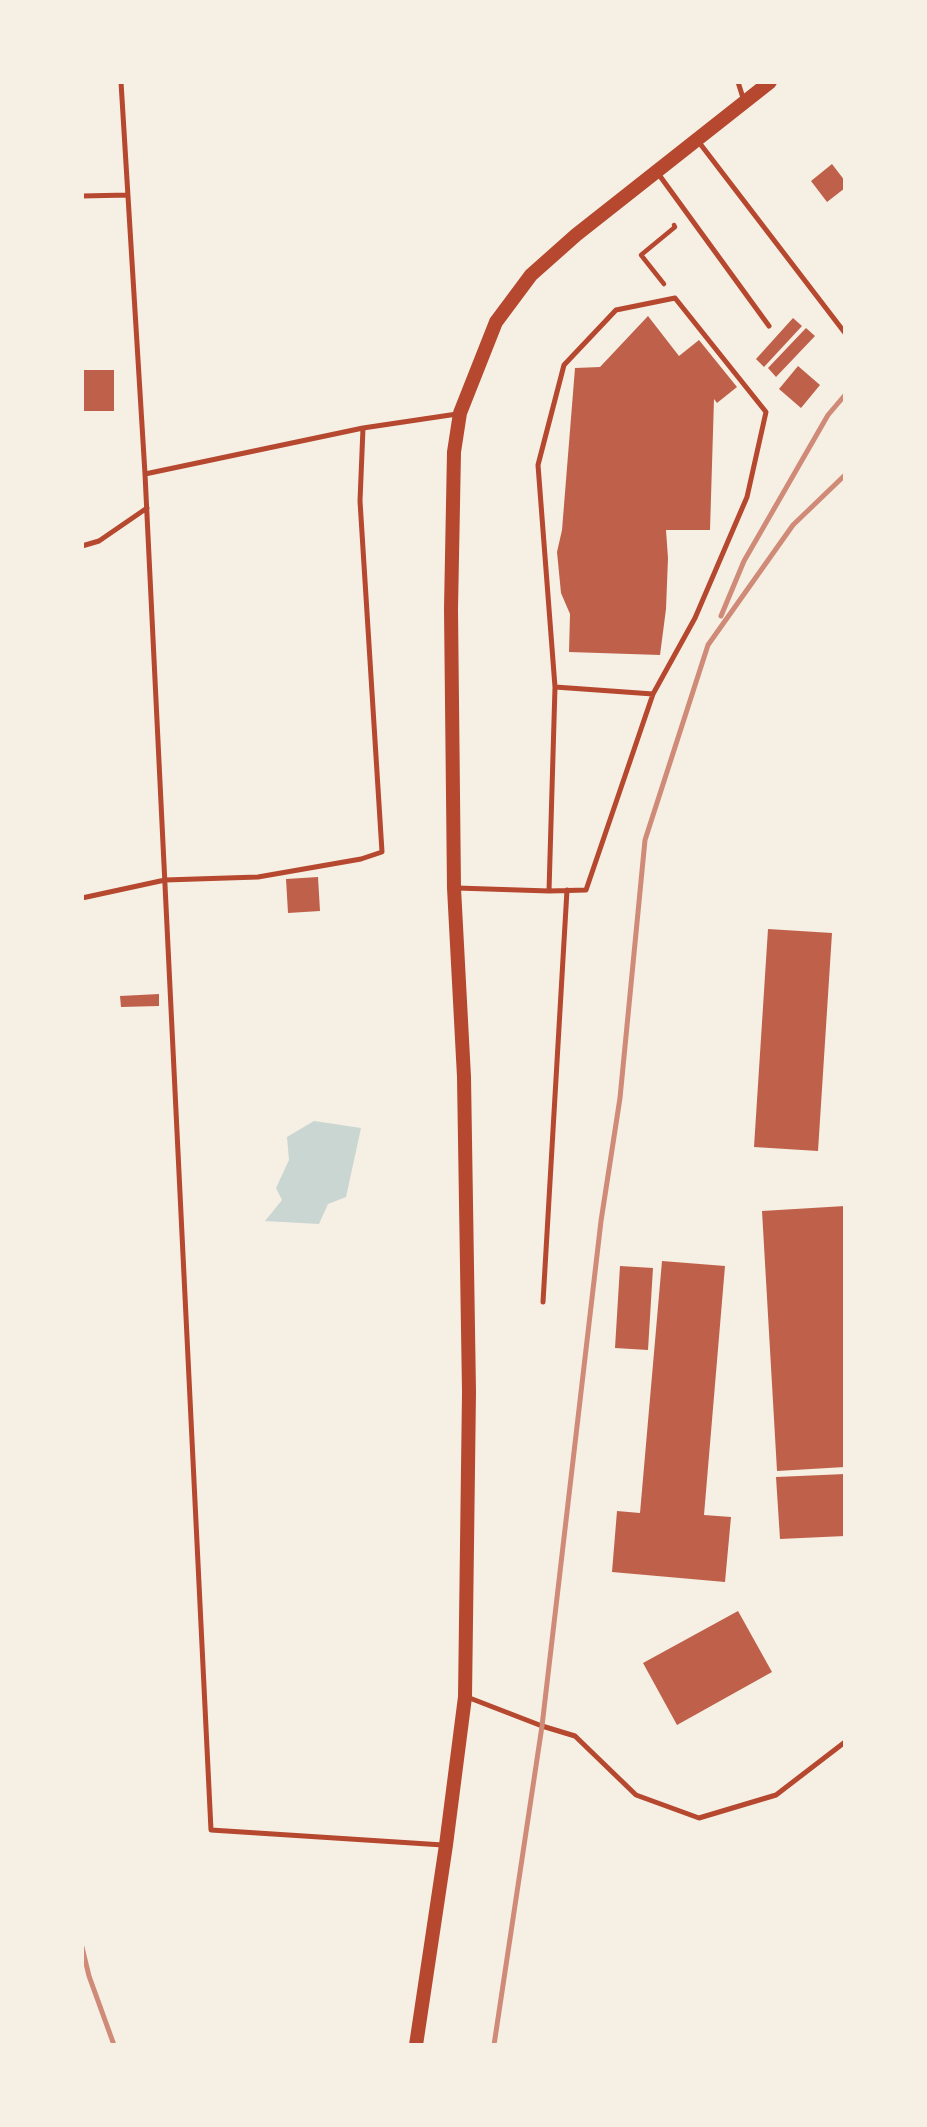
<!DOCTYPE html>
<html>
<head>
<meta charset="utf-8">
<style>
	body { margin:0 }
	#map { position:relative; width:927px; height:2127px; overflow:hidden; background:#f6efe4; font-family:Helvetica,sans-serif }
	canvas { display:block }
	.frame { position:absolute; inset:0; border:84px solid #f6efe4; pointer-events:none }
</style>
</head>
<body>
<div id="map">
<canvas width="927" height="2127"></canvas>
<div class="frame"></div>
</div>
<script>
const ctx = document.querySelector('canvas').getContext('2d');
ctx.lineJoin = 'round';
function fill(path, color) {
  ctx.fillStyle = color;
  ctx.fill(path, 'evenodd');
}
function shape(rows) {
  const path = new Path2D();
  for (const r of rows) {
    path.moveTo(r[0], r[1]);
    for (let i = 2; i < r.length; i += 2) path.lineTo(r[i], r[i + 1]);
  }
  return path;
}
function trace(path, color, width, dash) {
  ctx.strokeStyle = color;
  ctx.lineWidth = width;
  ctx.lineCap = dash ? 'butt' : 'round';
  ctx.setLineDash(dash || []);
  ctx.stroke(path);
}
const water = shape([
	[314,1121,361,1128,346,1197,328,1204,319,1224,265,1221,282,1200,276,1188,289,1160,287,1137]
]);
const building = shape([
	[832,164,845,181,845,188,827,202,811,181],
	[648,316,679,356,699,340,737,387,717,403,714,399,710,530,666,530,668,558,666,609,660,655,569,652,570,614,561,593,557,552,562,530,575,368,600,367],
	[793,318,802,326,764,367,756,359],
	[806,328,815,336,776,377,768,368],
	[798,366,820,385,801,408,779,389],
	[82,370,114,370,114,411,82,411],
	[318,877,320,911,288,913,286,879],
	[768,929,832,933,818,1151,754,1147],
	[159,994,159,1006,121,1007,120,996],
	[845,1206,845,1467,777,1471,762,1211],
	[662,1261,725,1266,704,1515,731,1517,725,1582,612,1572,617,1511,640,1513],
	[620,1266,653,1268,648,1350,615,1348],
	[845,1474,845,1536,780,1539,776,1477],
	[738,1611,772,1672,677,1725,643,1663]
]);
const path = shape([
	[664,284,641,255,675,227,674,225]
]);
const service = shape([
	[121,82,145,474,211,1830,443,1845],
	[738,82,744,101],
	[698,141,845,333],
	[657,172,769,326],
	[82,196,128,195],
	[145,474,363,428,457,414],
	[82,546,99,541,147,508],
	[555,687,538,465,564,365,616,310,675,298,766,412,747,497,695,618,653,694],
	[457,888,549,891,586,890,653,694,555,687,549,891],
	[82,898,165,880,258,877,361,859,382,852,360,501,363,428],
	[543,1302,567,890],
	[467,1697,542,1726,575,1736,636,1795,699,1818,776,1795,845,1742]
]);
const secondary = shape([
	[416,2045,446,1845,465,1697,469,1392,464,1077,454,888,451,609,454,452,460,413,496,322,531,275,576,235,770,82]
]);
const rail = shape([
	[721,616,744,561,828,415,845,395],
	[82,1947,89,1976,114,2045],
	[494,2045,542,1726,601,1221,620,1098,645,840,708,645,793,525,845,475]
]);
fill(water, '#c9d6d2');
fill(building, '#bf614a');
trace(path, '#b5482f', 4.5);
trace(service, '#b5482f', 5);
trace(secondary, '#b5482f', 14);
trace(rail, '#cf8b77', 5);
</script>
</body>
</html>
